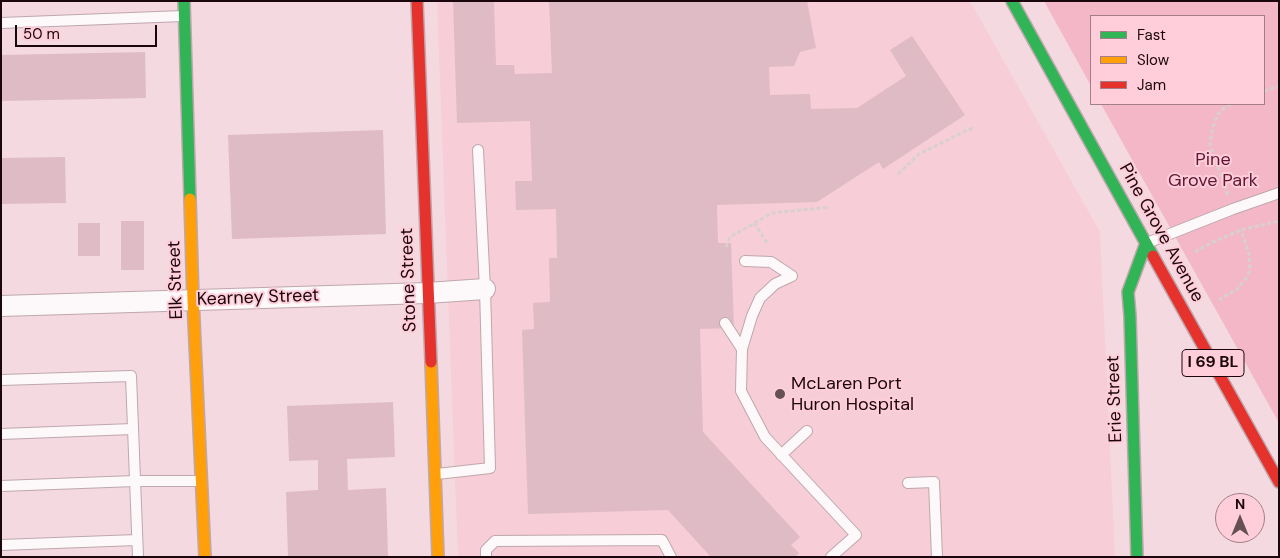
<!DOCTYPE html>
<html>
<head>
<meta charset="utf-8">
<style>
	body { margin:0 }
	#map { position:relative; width:1280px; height:558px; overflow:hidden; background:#f4d9e0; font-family:"DM Sans",sans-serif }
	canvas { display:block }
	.frame { position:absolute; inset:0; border:2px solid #1a060c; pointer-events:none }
	.legend { position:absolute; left:1090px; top:15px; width:175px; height:90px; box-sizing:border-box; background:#ffceda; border:1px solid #a37e88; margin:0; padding:6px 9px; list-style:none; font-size:15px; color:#1a060c }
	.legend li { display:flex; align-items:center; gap:10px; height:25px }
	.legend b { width:25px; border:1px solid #a37e88 }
	.north { position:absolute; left:1215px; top:493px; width:50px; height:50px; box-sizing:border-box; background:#ffceda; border:1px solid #a37e88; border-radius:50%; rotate:0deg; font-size:14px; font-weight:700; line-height:20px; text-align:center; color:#1a060c }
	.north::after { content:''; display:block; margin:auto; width:18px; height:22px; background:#665056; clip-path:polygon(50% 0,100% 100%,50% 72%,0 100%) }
	.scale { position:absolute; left:15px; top:25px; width:142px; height:22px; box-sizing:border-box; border:2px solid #1a060c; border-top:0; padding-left:6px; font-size:15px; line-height:18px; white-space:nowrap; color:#1a060c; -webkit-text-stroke:4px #ffceda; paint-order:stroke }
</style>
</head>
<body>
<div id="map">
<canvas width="1280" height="558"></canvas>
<div class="frame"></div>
<ul class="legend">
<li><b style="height:6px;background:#30b455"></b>Fast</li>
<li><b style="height:6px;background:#ff9f0a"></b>Slow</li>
<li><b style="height:6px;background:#e5322d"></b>Jam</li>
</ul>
<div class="north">N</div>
<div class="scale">50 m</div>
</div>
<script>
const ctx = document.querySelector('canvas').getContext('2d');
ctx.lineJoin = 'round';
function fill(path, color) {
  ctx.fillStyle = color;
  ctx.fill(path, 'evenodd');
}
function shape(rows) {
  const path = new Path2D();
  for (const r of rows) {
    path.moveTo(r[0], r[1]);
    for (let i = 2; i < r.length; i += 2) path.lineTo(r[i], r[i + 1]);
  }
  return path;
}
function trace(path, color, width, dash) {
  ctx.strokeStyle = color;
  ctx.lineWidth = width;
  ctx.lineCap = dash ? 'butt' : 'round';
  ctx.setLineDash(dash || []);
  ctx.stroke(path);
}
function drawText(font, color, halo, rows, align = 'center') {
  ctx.font = font + ' "DM Sans",sans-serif';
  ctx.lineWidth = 4;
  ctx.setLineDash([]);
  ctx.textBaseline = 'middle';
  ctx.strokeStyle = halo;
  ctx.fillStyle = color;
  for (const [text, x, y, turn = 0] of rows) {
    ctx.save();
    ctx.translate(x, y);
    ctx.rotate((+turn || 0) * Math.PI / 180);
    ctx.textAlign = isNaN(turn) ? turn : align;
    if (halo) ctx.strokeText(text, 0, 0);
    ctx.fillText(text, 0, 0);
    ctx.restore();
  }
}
const built = shape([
	[437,1,970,1,1100,232,1115,557,458,557]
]);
const green = shape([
	[1044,1,1279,1,1279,423,1101,104,1264,104,1264,16,1091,16,1091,86]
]);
const building = shape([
	[453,1,494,1,496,65,514,65,515,74,552,73,549,1,807,1,816,48,800,52,794,66,769,67,770,95,810,94,811,109,857,108,906,76,890,50,912,36,965,115,883,169,879,162,817,202,717,205,718,243,731,243,734,328,700,329,703,432,800,537,791,545,799,553,795,557,711,557,668,510,528,514,522,330,534,329,533,303,550,302,549,258,557,258,556,209,516,210,515,181,532,181,530,121,457,123],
	[145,52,146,98,1,101,1,55],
	[383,130,386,234,232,239,228,135],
	[65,157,66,203,1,204,1,158],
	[121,221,144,221,144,270,121,270],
	[78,223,100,223,100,256,78,256],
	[393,402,395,457,347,459,348,490,386,488,388,557,288,557,286,492,318,490,318,460,289,461,287,406]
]);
const path = shape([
	[1264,91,1279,86],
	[898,174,919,154,974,127],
	[1228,195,1211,148,1210,142,1215,120,1219,113,1224,108,1231,104],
	[754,223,768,244],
	[726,247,730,237,772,213,830,207],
	[1195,252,1213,242,1241,230,1279,221],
	[1219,300,1237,289,1247,277,1249,272,1250,266,1249,254,1241,230]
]);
const lane = shape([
	[1,23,183,16],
	[1147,243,1233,209,1279,193],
	[745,261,771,262,792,276],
	[792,276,775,284,760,298,752,316,742,349,741,391,765,437,856,535,831,557],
	[725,323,742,349],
	[1,380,131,376,138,557],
	[1,434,133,429],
	[781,455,807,431],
	[437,474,490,468,485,289,478,150],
	[908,483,934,482,937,557],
	[1,486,135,481,201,481],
	[1,545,137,540],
	[486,557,486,550,495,541,662,540,671,557]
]);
const street = shape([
	[1,306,427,293,485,289]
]);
const fast = shape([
	[184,1,190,199],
	[1012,1,1153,256],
	[1137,557,1130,316,1128,292,1146,243]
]);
const slow = shape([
	[190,199,193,300,205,557],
	[431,362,438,557]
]);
const jam = shape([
	[417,1,431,362],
	[1153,256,1279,482]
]);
const markers = [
	[780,394,6,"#665056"]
];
const shields = [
	[1213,363,62]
];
const shieldNames = [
	["I 69 BL",1213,363]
];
const parkNames = [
	["Pine",1213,160],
	["Grove Park",1213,181]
];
const streetNames = [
	["Pine Grove Avenue",1161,233,61],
	["Elk Street",176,280,-92],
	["Stone Street",409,280,-92],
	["Kearney Street",258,298,-2],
	["Erie Street",1115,399,-92]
];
const poiNames = [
	["McLaren Port",791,384],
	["Huron Hospital",791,405]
];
fill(built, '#f7cdd7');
fill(green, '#f4b7c7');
fill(building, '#dfbbc5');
trace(lane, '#bea7ad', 12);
trace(street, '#bea7ad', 22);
trace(fast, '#bea7ad', 14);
trace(slow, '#bea7ad', 14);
trace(jam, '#bea7ad', 14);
trace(path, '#d7d0d2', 3, [4, 2.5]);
trace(lane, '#fdf9fa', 10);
trace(street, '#fdf9fa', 20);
trace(fast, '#30b455', 11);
trace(slow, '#ff9f0a', 11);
trace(jam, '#e5322d', 11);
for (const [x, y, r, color] of markers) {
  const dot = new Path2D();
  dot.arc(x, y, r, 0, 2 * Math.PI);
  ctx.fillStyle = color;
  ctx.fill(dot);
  trace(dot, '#ffceda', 2);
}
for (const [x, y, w] of shields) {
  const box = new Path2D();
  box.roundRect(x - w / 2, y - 13.5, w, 27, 4);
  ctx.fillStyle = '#ffceda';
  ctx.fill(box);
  trace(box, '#1a060c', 1);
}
drawText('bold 16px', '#1a060c', null, shieldNames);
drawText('18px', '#601532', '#ffceda', parkNames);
drawText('18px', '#1a060c', '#ffceda', streetNames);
drawText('18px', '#1a060c', '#ffceda', poiNames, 'left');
</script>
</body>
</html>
